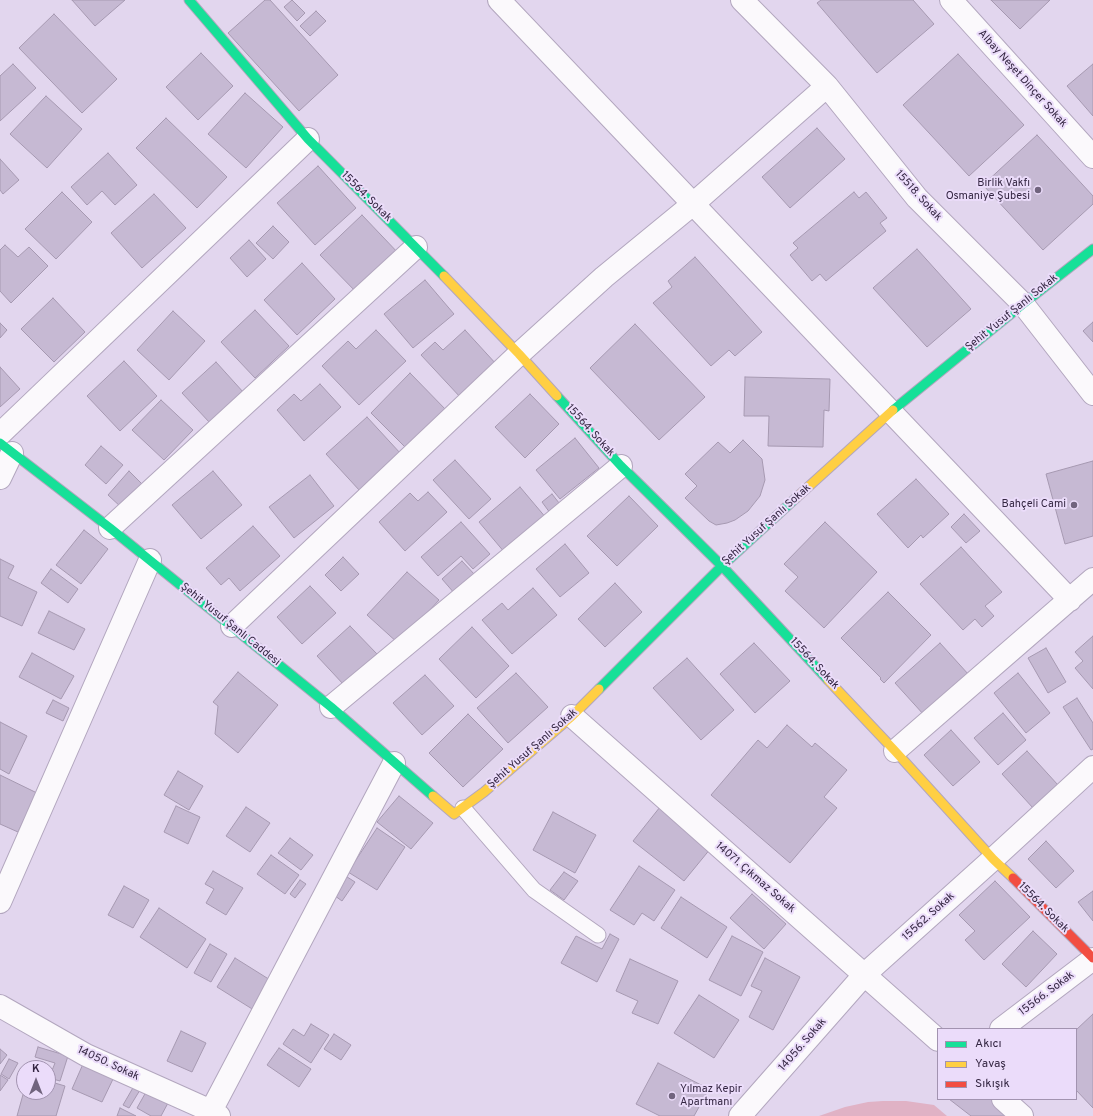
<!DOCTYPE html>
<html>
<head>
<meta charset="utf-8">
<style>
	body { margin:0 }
	#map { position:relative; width:1093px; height:1116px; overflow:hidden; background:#e2d6ee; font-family:Overpass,sans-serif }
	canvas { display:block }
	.legend { position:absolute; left:937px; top:1028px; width:140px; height:72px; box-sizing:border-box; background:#ebdcfa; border:1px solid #a293b0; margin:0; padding:5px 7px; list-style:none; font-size:12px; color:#342642 }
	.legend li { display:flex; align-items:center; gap:8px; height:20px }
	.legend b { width:20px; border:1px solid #a293b0 }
	.north { position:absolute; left:16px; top:1060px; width:40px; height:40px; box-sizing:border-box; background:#ebdcfa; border:1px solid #a293b0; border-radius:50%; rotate:0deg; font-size:11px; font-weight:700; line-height:16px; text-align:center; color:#342642 }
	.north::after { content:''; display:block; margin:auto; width:14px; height:18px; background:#71647e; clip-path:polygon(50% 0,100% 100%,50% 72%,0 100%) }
</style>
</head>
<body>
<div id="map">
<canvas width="1093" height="1116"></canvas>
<ul class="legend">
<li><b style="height:5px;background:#16e098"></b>Akıcı</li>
<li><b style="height:5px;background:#ffcf43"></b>Yavaş</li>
<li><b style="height:5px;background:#f24e42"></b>Sıkışık</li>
</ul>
<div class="north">K</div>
</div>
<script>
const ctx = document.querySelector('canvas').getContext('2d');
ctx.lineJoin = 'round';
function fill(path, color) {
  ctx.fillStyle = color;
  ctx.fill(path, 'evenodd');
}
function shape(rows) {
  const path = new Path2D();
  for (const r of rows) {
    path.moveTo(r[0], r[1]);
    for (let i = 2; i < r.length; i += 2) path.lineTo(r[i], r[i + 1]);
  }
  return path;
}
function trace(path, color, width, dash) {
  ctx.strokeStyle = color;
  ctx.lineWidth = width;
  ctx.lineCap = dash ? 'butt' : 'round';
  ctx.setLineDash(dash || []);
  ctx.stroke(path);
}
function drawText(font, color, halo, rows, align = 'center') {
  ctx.font = font + ' Overpass,sans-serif';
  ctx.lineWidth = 4;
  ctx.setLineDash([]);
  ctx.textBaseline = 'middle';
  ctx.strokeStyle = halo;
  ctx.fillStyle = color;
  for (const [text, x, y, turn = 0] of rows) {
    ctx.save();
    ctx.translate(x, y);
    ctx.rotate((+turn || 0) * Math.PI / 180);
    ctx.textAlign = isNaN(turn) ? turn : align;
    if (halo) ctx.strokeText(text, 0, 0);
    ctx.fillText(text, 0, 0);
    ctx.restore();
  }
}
const green = shape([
	[883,1101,906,1101,934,1105,947,1116,819,1116,845,1107,868,1102]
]);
const building = shape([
	[72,0,125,0,95,26,72,0],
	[265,0,270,0,338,75,299,111,228,33,265,0],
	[292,0,305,13,297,21,284,7,292,0],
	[821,0,913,0,934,24,877,73,817,3,821,0],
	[991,0,1050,0,1020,29,991,0],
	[316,11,326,21,310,36,300,26,316,11],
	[54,14,117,79,82,113,19,48,54,14],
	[201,53,233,86,198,120,166,87,201,53],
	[958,54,1024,125,969,176,903,105,958,54],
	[13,64,36,88,0,121,0,76,13,64],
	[1093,64,1093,116,1067,86,1093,64],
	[245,93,283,127,246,168,208,134,245,93],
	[46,96,82,129,47,168,10,134,46,96],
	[166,118,227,177,197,208,136,148,166,118],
	[817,128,845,159,790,208,762,177,817,128],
	[1037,135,1093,196,1093,204,1043,250,983,185,1037,135],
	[108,153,137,185,115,205,102,191,87,205,71,187,108,153],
	[0,159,19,180,3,194,0,190,0,159],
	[318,166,356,208,315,245,277,203,318,166],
	[62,192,92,222,56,259,25,229,62,192],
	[854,192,859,198,866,192,887,218,880,223,886,231,826,281,820,274,812,281,790,255,798,248,793,243,854,192],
	[154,194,186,228,142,268,111,233,154,194],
	[362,215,401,256,359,295,320,255,362,215],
	[273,226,289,242,273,259,256,243,273,226],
	[249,240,266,259,247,277,230,258,249,240],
	[5,245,18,257,29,247,48,266,11,303,0,291,0,250,5,245],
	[917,249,971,309,927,347,873,288,917,249],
	[695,257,762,332,735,356,729,350,711,366,653,303,672,287,668,281,695,257],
	[302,263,335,299,297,335,264,300,302,263],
	[425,280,454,314,413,348,384,314,425,280],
	[53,298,85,332,54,362,21,329,53,298],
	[255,310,289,346,255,378,221,342,255,310],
	[173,311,205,341,169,380,137,350,173,311],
	[1093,322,1093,342,1083,331,1093,322],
	[0,323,7,330,0,338,0,323],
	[635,324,705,397,659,440,590,368,635,324],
	[376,330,406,361,359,405,322,366,348,341,356,349,376,330],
	[465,330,497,365,461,398,421,355,435,342,443,350,465,330],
	[124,361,157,396,120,431,87,396,124,361],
	[216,362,244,393,210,423,182,393,216,362],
	[0,367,20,389,0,407,0,367],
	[410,373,448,412,409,451,371,413,410,373],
	[745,377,830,379,829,411,824,410,823,447,768,446,769,416,744,416,745,377],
	[320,384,341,407,304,441,277,410,294,394,301,401,320,384],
	[530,394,559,424,525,458,495,427,530,394],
	[161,400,193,430,164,460,132,430,161,400],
	[367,417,401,454,360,491,326,454,367,417],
	[575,438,599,468,560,499,536,470,575,438],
	[743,440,762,459,765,480,760,496,748,511,735,520,727,523,716,525,709,521,685,498,697,486,685,474,718,442,730,453,743,440],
	[101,446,123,465,106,484,85,465,101,446],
	[455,460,491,499,469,519,433,480,455,460],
	[1093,461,1093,536,1065,544,1046,474,1093,461],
	[129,471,143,485,122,508,108,495,129,471],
	[213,471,242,505,201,539,172,505,213,471],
	[310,475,334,506,294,538,269,507,310,475],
	[916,479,949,514,923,538,921,535,908,548,877,514,916,479],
	[520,487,547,519,505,553,479,522,520,487],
	[428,492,447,512,405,551,379,522,410,493,418,501,428,492],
	[552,494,563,508,553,517,542,502,552,494],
	[629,496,658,526,617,566,587,536,629,496],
	[964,514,980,531,966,543,951,527,964,514],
	[461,522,490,554,473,569,461,556,438,576,421,557,461,522],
	[825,522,877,572,824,628,785,591,798,577,784,564,825,522],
	[253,526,280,556,240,591,229,578,221,585,206,568,253,526],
	[84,530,108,549,81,584,56,565,84,530],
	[565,544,589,573,560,597,536,569,565,544],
	[961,547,1002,592,985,606,994,616,982,627,975,619,963,630,920,584,961,547],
	[343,557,359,574,341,591,325,575,343,557],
	[0,559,14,566,8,578,37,592,22,626,0,616,0,559],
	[462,561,475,575,455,594,442,579,462,561],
	[51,569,78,589,68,603,41,583,51,569],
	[407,572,439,600,399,644,367,615,407,572],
	[615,583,642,612,605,647,578,619,615,583],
	[310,586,336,613,302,644,277,617,310,586],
	[533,588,557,615,512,654,482,620,502,603,508,610,533,588],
	[888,592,931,635,884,683,880,679,881,678,841,638,888,592],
	[49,611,85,629,74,650,38,633,49,611],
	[350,626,377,654,344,685,317,656,350,626],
	[472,627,509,666,476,698,439,659,472,627],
	[1093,636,1093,689,1075,668,1083,661,1075,652,1093,636],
	[754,643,790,681,755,713,720,674,754,643],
	[940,643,969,675,924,715,895,683,940,643],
	[1046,648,1066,682,1048,693,1028,658,1046,648],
	[32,653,74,676,61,699,19,677,32,653],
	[687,658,734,710,701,740,653,688,687,658],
	[238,672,278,705,238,753,215,734,218,706,213,702,238,672],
	[516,673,548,707,508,743,477,708,516,673],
	[1018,673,1050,713,1026,733,994,693,1018,673],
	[425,675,454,706,422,735,393,703,425,675],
	[1077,698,1093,723,1093,749,1091,750,1063,707,1077,698],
	[53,700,69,708,63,721,46,713,53,700],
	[1003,713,1026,740,998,765,974,738,1003,713],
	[468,714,503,749,463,787,429,753,468,714],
	[0,722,27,736,9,774,0,769,0,722],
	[787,725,812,747,815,743,847,770,824,797,837,808,790,863,711,795,758,740,767,748,787,725],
	[951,730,980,762,953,786,924,755,951,730],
	[1027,751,1058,785,1033,808,1002,774,1027,751],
	[178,771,203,786,189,810,164,795,178,771],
	[0,775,37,793,18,832,0,824,0,775],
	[399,796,433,823,411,849,377,822,399,796],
	[176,806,200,817,188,844,164,832,176,806],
	[246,807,270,823,250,852,226,836,246,807],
	[660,807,711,848,684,881,633,841,660,807],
	[553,812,596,835,575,873,533,850,553,812],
	[377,828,405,847,377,890,348,872,377,828],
	[290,838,313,855,301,870,278,853,290,838],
	[1046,841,1074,871,1056,888,1028,859,1046,841],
	[271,855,299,875,285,894,257,874,271,855],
	[639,866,675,890,654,921,642,913,634,925,610,910,639,866],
	[213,871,243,888,226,915,206,903,214,889,205,884,213,871],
	[564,872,578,881,564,900,550,890,564,872],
	[344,875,355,882,342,901,331,893,344,875],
	[300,880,306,884,295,898,290,894,300,880],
	[995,881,1030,917,984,960,965,940,975,931,959,915,995,881],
	[124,886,149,900,133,928,108,915,124,886],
	[1093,891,1093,921,1078,902,1093,891],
	[752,894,786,924,764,949,730,918,752,894],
	[681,897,727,927,707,958,661,928,681,897],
	[159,908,206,939,187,968,140,937,159,908],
	[1033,931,1057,954,1026,987,1002,964,1033,931],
	[610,934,619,939,597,982,561,963,576,936,602,949,610,934],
	[732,936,763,952,741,996,709,980,732,936],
	[210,944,227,954,211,982,194,973,210,944],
	[235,958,275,983,257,1012,217,987,235,958],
	[765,958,800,977,773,1030,749,1017,762,991,751,986,765,958],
	[630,959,678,981,658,1024,632,1013,638,1001,616,991,630,959],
	[699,995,739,1020,714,1058,674,1033,699,995],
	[1093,1014,1093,1108,1076,1090,1076,1030,1093,1014],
	[311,1024,329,1035,311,1063,283,1044,293,1029,304,1036,311,1024],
	[181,1031,206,1043,192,1072,167,1061,181,1031],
	[334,1034,351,1045,341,1060,324,1049,334,1034],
	[38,1047,68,1056,60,1081,49,1078,55,1063,35,1057,38,1047],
	[279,1048,311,1069,299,1087,267,1065,279,1048],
	[0,1049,7,1055,0,1064,0,1049],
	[9,1059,18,1063,9,1079,1,1074,9,1059],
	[658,1063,709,1089,694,1116,660,1116,636,1104,658,1063],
	[83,1064,114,1077,102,1102,72,1089,83,1064],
	[0,1075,8,1080,0,1091,0,1075],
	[48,1081,65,1086,56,1116,17,1116,24,1091,48,1092,48,1081],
	[134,1086,140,1090,129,1108,123,1105,134,1086],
	[146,1092,168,1103,161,1116,151,1116,137,1108,146,1092],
	[949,1099,993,1099,1014,1116,971,1116,949,1099],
	[120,1108,136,1116,117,1116,120,1108]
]);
const lane = shape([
	[463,808,534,890,598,935]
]);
const street = shape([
	[499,0,1070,600],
	[742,0,827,86,917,198,1023,304,1093,394],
	[951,0,1093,157],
	[0,434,308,139],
	[0,478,12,453],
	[110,528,416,247],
	[232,626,519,354,604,277,693,204,827,86],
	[331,707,621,466],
	[572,716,938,1040],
	[895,751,1093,579],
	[0,902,150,560],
	[0,1006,86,1055,211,1111,219,1116],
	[1001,1029,1093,959],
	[1003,1099,1022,1116],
	[211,1111,394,763],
	[740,1116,865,974,993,859,1093,767]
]);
const fast = shape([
	[189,0,308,139,444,276],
	[557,396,621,466,722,566,828,680],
	[893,410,1023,304,1093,249],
	[0,443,110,528,331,707,433,796],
	[599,689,722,566,796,498]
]);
const slow = shape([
	[444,276,519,354,557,396],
	[796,498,893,410],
	[828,680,895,751,993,859,1013,878],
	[433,796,454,814,484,792,572,716,599,689]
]);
const jam = shape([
	[1013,878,1093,958]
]);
const markers = [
	[1038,190,4,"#71647e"],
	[1074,505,4,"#71647e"],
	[672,1096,4,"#71647e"]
];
const streetNames = [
	["Albay Neşet Dinçer Sokak",1022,79,48],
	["15518. Sokak",918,196,48],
	["15564. Sokak",366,197,45],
	["Şehit Yusuf Şanlı Sokak",1012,313,-39],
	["15564. Sokak",590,431,48],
	["Şehit Yusuf Şanlı Sokak",767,525,-42],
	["Şehit Yusuf Şanlı Caddesi",230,625,39],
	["15564. Sokak",814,664,47],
	["Şehit Yusuf Şanlı Sokak",533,749,-41],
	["14071. Çıkmaz Sokak",755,878,41],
	["15564. Sokak",1043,908,45],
	["15562. Sokak",929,917,-42],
	["15566. Sokak",1047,994,-37],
	["14056. Sokak",803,1045,-49],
	["14050. Sokak",108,1064,25]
];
const poiNames = [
	["Birlik Vakfı",1030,184],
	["Osmaniye Şubesi",1030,197],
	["Bahçeli Cami",1066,505],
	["Yılmaz Kepir",680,1090,"left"],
	["Apartmanı",680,1103,"left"]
];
fill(green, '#e0b2c5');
fill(building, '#c6b9d3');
trace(building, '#a699b1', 1);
trace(lane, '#b2a6be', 17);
trace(street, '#b2a6be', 24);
trace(fast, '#b2a6be', 11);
trace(slow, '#b2a6be', 11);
trace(jam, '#b2a6be', 11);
trace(lane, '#fbf9fc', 15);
trace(street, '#fbf9fc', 22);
trace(fast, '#16e098', 9);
trace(slow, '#ffcf43', 9);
trace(jam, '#f24e42', 9);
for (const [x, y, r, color] of markers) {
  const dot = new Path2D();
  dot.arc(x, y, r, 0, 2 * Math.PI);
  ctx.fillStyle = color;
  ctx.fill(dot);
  trace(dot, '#ebdcfa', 1.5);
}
drawText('11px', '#342642', '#ebdcfa', streetNames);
drawText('11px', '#342642', '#ebdcfa', poiNames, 'right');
</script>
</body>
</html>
